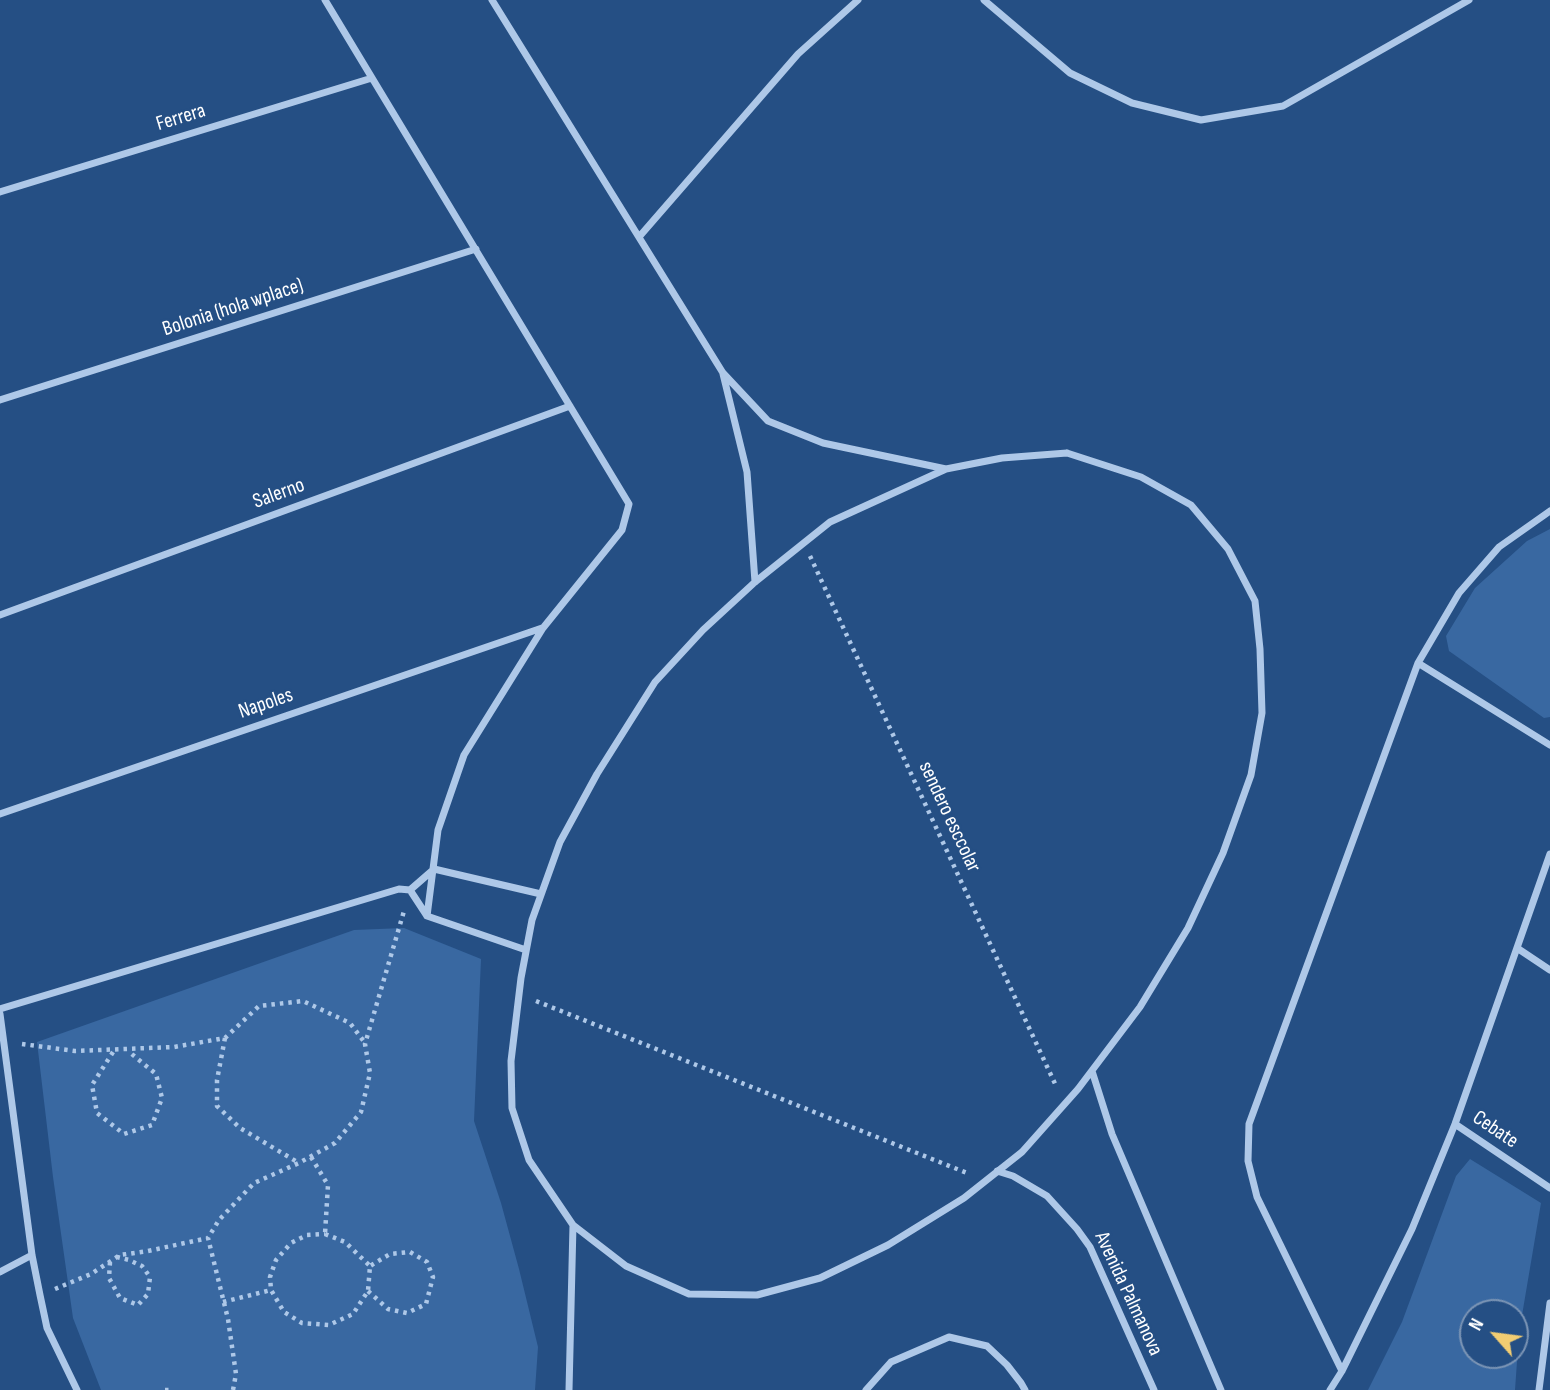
<!DOCTYPE html>
<html>
<head>
<meta charset="utf-8">
<style>
	body { margin:0 }
	#map { position:relative; width:1550px; height:1390px; overflow:hidden; background:#254f84; font-family:"Sofia Sans Condensed",sans-serif }
	canvas { display:block }
	.north { position:absolute; left:1459px; top:1299px; width:70px; height:70px; box-sizing:border-box; background:#254f84; border:2px solid #7c95b5; border-radius:50%; rotate:298deg; font-size:19px; font-weight:700; line-height:28px; text-align:center; color:#fff }
	.north::after { content:''; display:block; margin:auto; width:24px; height:32px; background:#f2cd72; clip-path:polygon(50% 0,100% 100%,50% 72%,0 100%) }
</style>
</head>
<body>
<div id="map">
<canvas width="1550" height="1390"></canvas>
<div class="north">N</div>
</div>
<script>
const ctx = document.querySelector('canvas').getContext('2d');
ctx.lineJoin = 'round';
function fill(path, color) {
  ctx.fillStyle = color;
  ctx.fill(path, 'evenodd');
}
function shape(rows) {
  const path = new Path2D();
  for (const r of rows) {
    path.moveTo(r[0], r[1]);
    for (let i = 2; i < r.length; i += 2) path.lineTo(r[i], r[i + 1]);
  }
  return path;
}
function trace(path, color, width, dash) {
  ctx.strokeStyle = color;
  ctx.lineWidth = width;
  ctx.lineCap = dash ? 'butt' : 'round';
  ctx.setLineDash(dash || []);
  ctx.stroke(path);
}
function drawText(font, color, halo, rows, align = 'center') {
  ctx.font = font + ' "Sofia Sans Condensed",sans-serif';
  ctx.lineWidth = 5;
  ctx.setLineDash([]);
  ctx.textBaseline = 'middle';
  ctx.strokeStyle = halo;
  ctx.fillStyle = color;
  for (const [text, x, y, turn = 0] of rows) {
    ctx.save();
    ctx.translate(x, y);
    ctx.rotate((+turn || 0) * Math.PI / 180);
    ctx.textAlign = isNaN(turn) ? turn : align;
    if (halo) ctx.strokeText(text, 0, 0);
    ctx.fillText(text, 0, 0);
    ctx.restore();
  }
}
const green = shape([
	[1550,529,1550,717,1544,718,1449,651,1446,636,1475,588,1527,541],
	[404,928,481,959,474,1121,501,1203,519,1269,538,1347,535,1390,101,1390,73,1318,53,1177,37,1042,354,930],
	[1470,1159,1541,1203,1519,1333,1515,1390,1368,1390,1402,1322,1456,1176],
	[1473,1313,1515,1313,1515,1355,1473,1355]
]);
const path = shape([
	[810,556,1057,1088],
	[536,1001,967,1173],
	[225,1038,217,1080,217,1106,240,1128,299,1163],
	[22,1044,75,1051,174,1047,225,1038,259,1006,303,1001,350,1023,365,1043],
	[113,1052,92,1085,97,1113,124,1134,152,1125,162,1098,156,1074,128,1051],
	[311,1157,328,1185,325,1234],
	[325,1234,345,1242,370,1266,368,1291,353,1314,329,1325,302,1323,284,1312,271,1290,270,1277,276,1260,291,1243,307,1235,325,1234],
	[110,1262,109,1278,120,1298,138,1305,148,1294,150,1277,142,1266,129,1260,117,1257],
	[55,1289,91,1274,120,1255,148,1251,208,1238],
	[368,1291,388,1309,407,1313,426,1304,433,1277,427,1262,410,1252,390,1254,370,1266],
	[223,1302,271,1290],
	[165,1390,172,1390],
	[233,1390,236,1374,228,1319,208,1238,219,1220,254,1183,299,1163,335,1143,361,1112,370,1073,365,1044,404,911]
]);
const street = shape([
	[325,0,629,504,622,530,543,628,464,755,438,830,427,916],
	[492,0,723,373,768,421,823,443,946,469],
	[984,0,1070,73,1132,103,1201,120,1283,106,1469,0],
	[0,192,372,78],
	[639,237,798,54,858,0],
	[723,374,747,472,755,582],
	[0,400,476,249],
	[1067,453,1141,477,1191,505,1228,549,1255,601,1260,649,1262,713,1251,775,1223,853,1188,928,1140,1007,1078,1089,1022,1152,964,1198,888,1245,820,1278,757,1295,689,1294,626,1266,573,1225,529,1160,512,1108,511,1061,521,978,532,920,560,842,597,774,655,682,703,630,755,582,830,522,946,469,1002,458,1067,453],
	[0,615,570,406],
	[1418,663,1550,745],
	[0,814,542,628],
	[434,869,541,894],
	[410,890,427,916,526,950],
	[1517,948,1550,970],
	[0,1009,399,889,410,890,433,870],
	[0,1014,32,1255,40,1295,47,1328,77,1390],
	[1092,1071,1112,1134,1221,1390],
	[1455,1124,1550,1188],
	[997,1171,1013,1176,1047,1196,1077,1229,1090,1247,1154,1390],
	[0,1272,32,1255],
	[1342,1371,1257,1197,1248,1161,1249,1124,1418,663,1459,593,1499,547,1550,511],
	[569,1390,573,1225],
	[866,1390,891,1362,949,1337,987,1346,1007,1365,1021,1383,1025,1390],
	[1330,1390,1342,1371,1412,1229,1455,1124,1550,854],
	[1539,1390,1550,1303]
]);
const streetNames = [
	["Ferrera",181,118,-17],
	["Bolonia (hola wplace)",233,308,-18],
	["Salerno",279,494,-20],
	["Napoles",266,704,-19],
	["sendero esccolar",949,817,65],
	["Cebate",1495,1130,34],
	["Avenida Palmanova",1128,1294,65]
];
fill(green, '#3968a1');
trace(path, '#aec8e8', 4.5, [3.5, 5]);
trace(street, '#aec8e8', 7);
drawText('21px', '#fff', '#254f84', streetNames);
</script>
</body>
</html>
